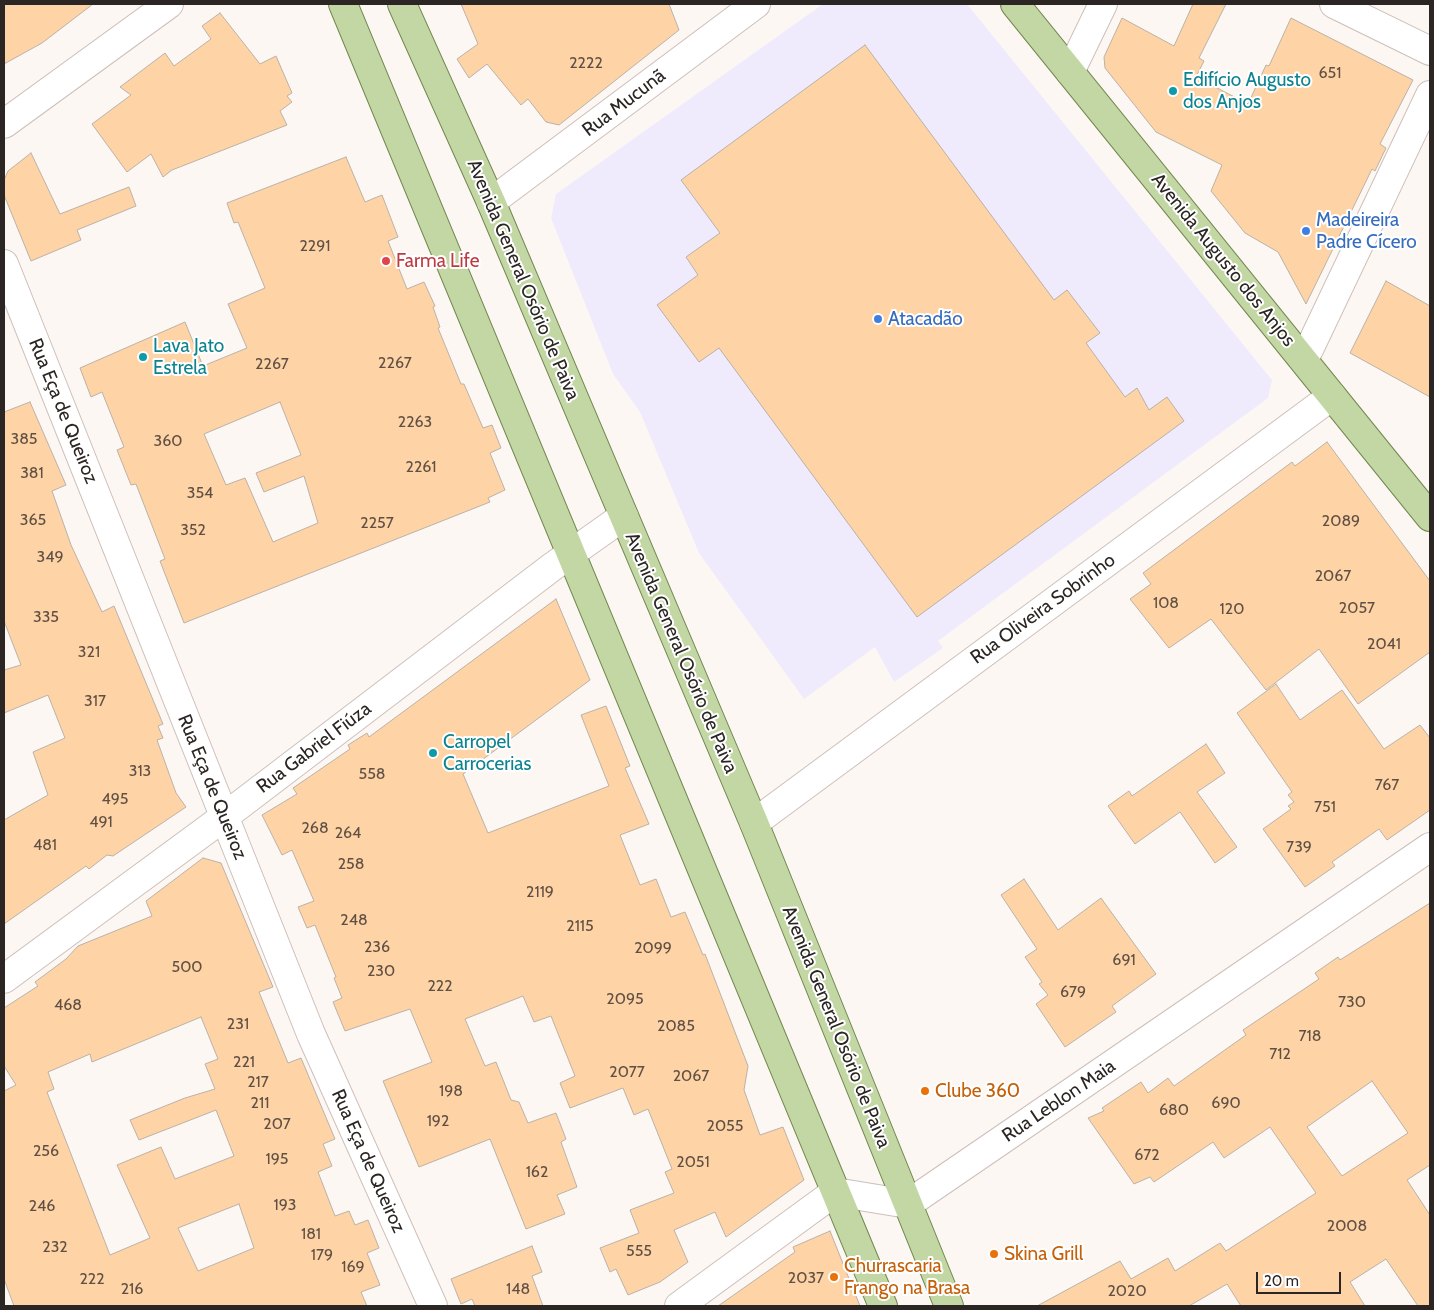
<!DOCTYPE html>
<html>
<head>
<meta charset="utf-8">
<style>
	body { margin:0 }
	#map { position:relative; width:1434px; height:1310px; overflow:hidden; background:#fdf7f4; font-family:Cabin,sans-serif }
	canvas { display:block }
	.frame { position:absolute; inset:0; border:5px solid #2b2523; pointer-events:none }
	.scale { position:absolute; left:1256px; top:1272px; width:85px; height:22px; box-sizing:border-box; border:2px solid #2b2523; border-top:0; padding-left:6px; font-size:15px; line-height:18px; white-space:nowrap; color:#2b2523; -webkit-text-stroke:4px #fff; paint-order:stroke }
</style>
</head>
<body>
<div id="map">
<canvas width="1434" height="1310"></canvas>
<div class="frame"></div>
<div class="scale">20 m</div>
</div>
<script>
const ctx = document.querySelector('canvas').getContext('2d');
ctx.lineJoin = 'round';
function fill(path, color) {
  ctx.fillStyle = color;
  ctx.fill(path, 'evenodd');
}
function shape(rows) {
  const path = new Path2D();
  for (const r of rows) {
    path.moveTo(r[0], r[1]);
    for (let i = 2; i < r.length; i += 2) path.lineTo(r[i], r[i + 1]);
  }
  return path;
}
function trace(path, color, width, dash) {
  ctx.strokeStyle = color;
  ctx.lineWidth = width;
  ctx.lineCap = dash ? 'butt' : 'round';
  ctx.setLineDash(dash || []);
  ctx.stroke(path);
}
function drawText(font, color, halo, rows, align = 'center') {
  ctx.font = font + ' Cabin,sans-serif';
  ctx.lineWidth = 4;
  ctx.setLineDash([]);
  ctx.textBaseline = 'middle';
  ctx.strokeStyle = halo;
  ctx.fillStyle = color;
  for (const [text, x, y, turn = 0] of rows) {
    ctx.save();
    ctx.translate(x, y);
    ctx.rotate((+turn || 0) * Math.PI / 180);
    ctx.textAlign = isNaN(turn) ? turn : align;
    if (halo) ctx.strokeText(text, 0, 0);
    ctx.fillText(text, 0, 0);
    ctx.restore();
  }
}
const commercial = shape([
	[823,4,967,4,1272,380,1268,398,938,641,943,648,894,682,875,647,804,699,699,553,640,412,613,374,551,218,556,194]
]);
const building = shape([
	[4,4,93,4,42,43,4,64,4,4],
	[461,4,669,4,679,30,559,125,546,122,528,99,521,105,487,64,469,78,457,59,478,44,461,4],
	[1193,4,1226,4,1199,58,1204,61,1196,77,1248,104,1266,65,1269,66,1291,18,1413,80,1380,144,1386,148,1375,171,1372,169,1306,304,1278,252,1245,233,1211,191,1222,165,1156,132,1105,68,1104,57,1122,18,1174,46,1193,4],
	[220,13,260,64,276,56,292,93,287,96,292,102,280,111,287,125,172,170,163,177,151,154,127,172,92,124,131,95,120,87,165,53,174,66,211,39,202,26,220,13],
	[865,45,1054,300,1067,290,1100,333,1086,343,1125,397,1137,388,1149,410,1167,397,1184,421,917,617,719,348,699,362,657,305,698,275,686,257,720,233,681,180,865,45],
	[31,153,60,214,129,187,136,206,77,230,81,240,31,261,4,195,4,180,8,171,31,153],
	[346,157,365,202,382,195,398,237,388,241,407,289,424,282,435,306,433,307,440,327,438,328,461,384,464,384,483,428,492,425,501,448,490,453,505,490,488,498,490,502,184,623,160,561,165,559,136,484,131,485,117,450,124,447,102,392,91,397,80,368,185,322,203,366,247,348,228,304,265,288,238,222,234,223,227,203,346,157],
	[280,402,301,455,256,473,264,492,304,476,318,523,273,542,245,478,226,485,204,434,280,402],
	[1386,281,1430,306,1430,397,1350,353,1386,281],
	[30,402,66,485,52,491,71,545,102,612,114,606,163,724,158,726,163,738,157,740,176,793,186,807,113,856,107,855,89,869,86,866,4,924,4,820,48,795,33,752,65,738,48,695,4,713,4,670,21,665,4,621,4,412,30,402],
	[1327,442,1430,581,1430,652,1358,704,1319,649,1266,690,1211,619,1169,648,1130,599,1151,584,1143,573,1292,462,1295,466,1327,442],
	[556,599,590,680,463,774,488,833,609,786,581,715,606,706,630,766,625,768,649,824,620,835,640,885,656,879,671,917,685,912,703,955,705,954,748,1066,744,1090,760,1135,783,1127,804,1180,726,1237,715,1212,674,1230,688,1262,660,1282,628,1295,616,1269,610,1272,600,1248,639,1233,630,1210,674,1193,665,1172,672,1169,648,1109,634,1115,623,1088,570,1108,560,1083,575,1076,551,1016,534,1022,523,996,465,1019,485,1066,496,1062,511,1100,519,1102,528,1123,556,1113,566,1139,561,1142,577,1187,557,1195,565,1214,526,1229,490,1139,419,1167,383,1081,432,1062,410,1009,345,1031,333,1002,342,998,334,978,336,977,315,925,307,928,298,907,314,901,292,850,282,855,262,815,297,794,293,788,350,749,348,745,367,733,369,737,556,599],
	[1276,684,1300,720,1342,690,1384,749,1420,725,1430,738,1430,810,1387,840,1379,829,1332,862,1335,866,1305,887,1263,829,1291,809,1288,806,1294,802,1288,795,1292,792,1237,713,1276,684],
	[1206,744,1225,773,1197,792,1237,847,1215,863,1180,812,1135,844,1108,806,1129,791,1132,796,1206,744],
	[203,858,221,863,273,987,259,992,288,1063,301,1058,335,1139,323,1144,332,1166,318,1172,335,1216,349,1211,355,1225,368,1220,379,1248,367,1253,380,1285,361,1292,367,1306,14,1306,4,1279,4,1091,16,1085,4,1066,4,1008,38,986,35,982,66,959,78,946,152,916,146,901,203,858],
	[201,1017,218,1059,205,1064,215,1089,185,1098,130,1120,139,1140,216,1110,234,1156,175,1179,161,1147,117,1165,150,1238,110,1255,47,1092,54,1089,48,1072,90,1054,92,1062,201,1017],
	[239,1204,254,1248,198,1271,178,1228,239,1204],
	[1024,879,1058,930,1101,898,1156,974,1112,1006,1116,1012,1065,1047,1036,1004,1048,995,1039,984,1042,982,1025,957,1037,949,1001,895,1024,879],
	[1430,903,1430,1165,1407,1180,1430,1215,1430,1306,1418,1306,1386,1259,1350,1282,1365,1306,1241,1306,1227,1284,1189,1306,1037,1306,1120,1261,1131,1279,1168,1258,1175,1271,1220,1243,1226,1251,1316,1193,1270,1127,1224,1158,1213,1142,1154,1182,1150,1177,1134,1184,1088,1118,1104,1111,1102,1108,1141,1082,1148,1093,1168,1078,1174,1086,1246,1035,1243,1030,1319,979,1315,973,1338,957,1340,960,1430,903],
	[1372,1081,1408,1133,1342,1176,1307,1127,1372,1081],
	[830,1231,860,1306,718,1306,795,1252,793,1247,830,1231],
	[532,1246,542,1272,532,1276,543,1306,475,1306,472,1299,461,1304,451,1279,532,1246]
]);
const street = shape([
	[1334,4,1430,51],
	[1070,72,1103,4],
	[491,202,756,4],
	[4,264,311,1034,433,1306],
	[1304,360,1430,95],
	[754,823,1332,396],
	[4,979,224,817,552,567,624,516],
	[679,1306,835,1192,908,1204,1430,847]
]);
const secondary = shape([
	[4,124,169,4]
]);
const primary = shape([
	[343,4,883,1306],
	[402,4,491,202,754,823,949,1306],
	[1015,4,1430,517]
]);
const markers = [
	[1173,91,5,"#0f9aa8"],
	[1306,231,5,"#3f7fe0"],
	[386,261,5,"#e0444e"],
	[878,319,5,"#3f7fe0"],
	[143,357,5,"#0f9aa8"],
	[433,753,5,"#0f9aa8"],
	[925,1091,5,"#e8710a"],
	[994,1254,5,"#e8710a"],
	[834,1277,5,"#e8710a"]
];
const numberNames = [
	["2222",586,63],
	["651",1330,73],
	["2291",315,246],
	["2267",395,363],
	["2267",272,364],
	["2263",415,422],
	["385",24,439],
	["360",168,441],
	["2261",421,467],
	["381",32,473],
	["354",200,493],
	["365",33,520],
	["2089",1341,521],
	["2257",377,523],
	["352",193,530],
	["349",50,557],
	["2067",1333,576],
	["108",1166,603],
	["2057",1357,608],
	["120",1232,609],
	["335",46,617],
	["2041",1384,644],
	["321",89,652],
	["317",95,701],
	["313",140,771],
	["558",372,774],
	["767",1387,785],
	["495",115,799],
	["751",1325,807],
	["491",101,822],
	["268",315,828],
	["264",348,833],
	["481",45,845],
	["739",1299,847],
	["258",351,864],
	["2119",540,892],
	["248",354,920],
	["2115",580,926],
	["236",377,947],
	["2099",653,948],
	["691",1124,960],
	["500",187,967],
	["230",381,971],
	["222",440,986],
	["679",1073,992],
	["2095",625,999],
	["730",1352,1002],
	["468",68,1005],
	["231",238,1024],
	["2085",676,1026],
	["718",1310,1036],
	["712",1280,1054],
	["221",244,1062],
	["2077",627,1072],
	["2067",691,1076],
	["217",258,1082],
	["198",451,1091],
	["211",260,1103],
	["690",1226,1103],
	["680",1174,1110],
	["192",438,1121],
	["207",277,1124],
	["2055",725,1126],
	["256",46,1151],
	["672",1147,1155],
	["195",277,1159],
	["2051",693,1162],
	["162",537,1172],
	["193",285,1205],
	["246",42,1206],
	["2008",1347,1226],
	["181",311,1234],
	["232",55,1247],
	["555",639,1251],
	["179",322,1255],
	["169",353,1267],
	["2037",806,1278],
	["222",92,1279],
	["216",132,1289],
	["148",518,1289],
	["2020",1127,1291]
];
const cultureNames = [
	["Edifício Augusto",1183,80],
	["dos Anjos",1183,102],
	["Lava Jato",153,346],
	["Estrela",153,368],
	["Carropel",443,742],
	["Carrocerias",443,764]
];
const streetNames = [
	["Rua Mucunã",624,103,-37],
	["Avenida Augusto dos Anjos",1223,260,51],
	["Avenida General Osório de Paiva",523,280,67],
	["Rua Eça de Queiroz",63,411,68],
	["Rua Oliveira Sobrinho",1043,609,-36],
	["Avenida General Osório de Paiva",681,653,67],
	["Rua Gabriel Fiúza",314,748,-37],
	["Rua Eça de Queiroz",212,787,68],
	["Avenida General Osório de Paiva",836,1027,68],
	["Rua Leblon Maia",1059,1101,-34],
	["Rua Eça de Queiroz",368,1161,66]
];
const shopNames = [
	["Madeireira",1316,220],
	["Padre Cícero",1316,242],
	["Atacadão",888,319]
];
const healthNames = [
	["Farma Life",396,261]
];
const foodNames = [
	["Clube 360",935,1091],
	["Skina Grill",1004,1254],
	["Churrascaria",844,1266],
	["Frango na Brasa",844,1288]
];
fill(commercial, '#efebfd');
fill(building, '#fed3a6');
trace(building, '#bbb1a6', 1);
trace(street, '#cebfba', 30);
trace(secondary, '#cebfba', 30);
trace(primary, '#72884f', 30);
trace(street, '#fff', 28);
trace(secondary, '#fff', 28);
trace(primary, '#c2d7a3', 28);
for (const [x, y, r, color] of markers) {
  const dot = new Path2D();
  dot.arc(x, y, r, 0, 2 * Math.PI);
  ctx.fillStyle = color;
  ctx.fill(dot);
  trace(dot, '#fff', 2);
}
drawText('16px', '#605044', null, numberNames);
drawText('19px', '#0d838f', '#fff', cultureNames, 'left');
drawText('19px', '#2b2523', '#fff', streetNames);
drawText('19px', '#366cbe', '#fff', shopNames, 'left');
drawText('19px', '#be3a42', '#fff', healthNames, 'left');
drawText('19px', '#c56008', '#fff', foodNames, 'left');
</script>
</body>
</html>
